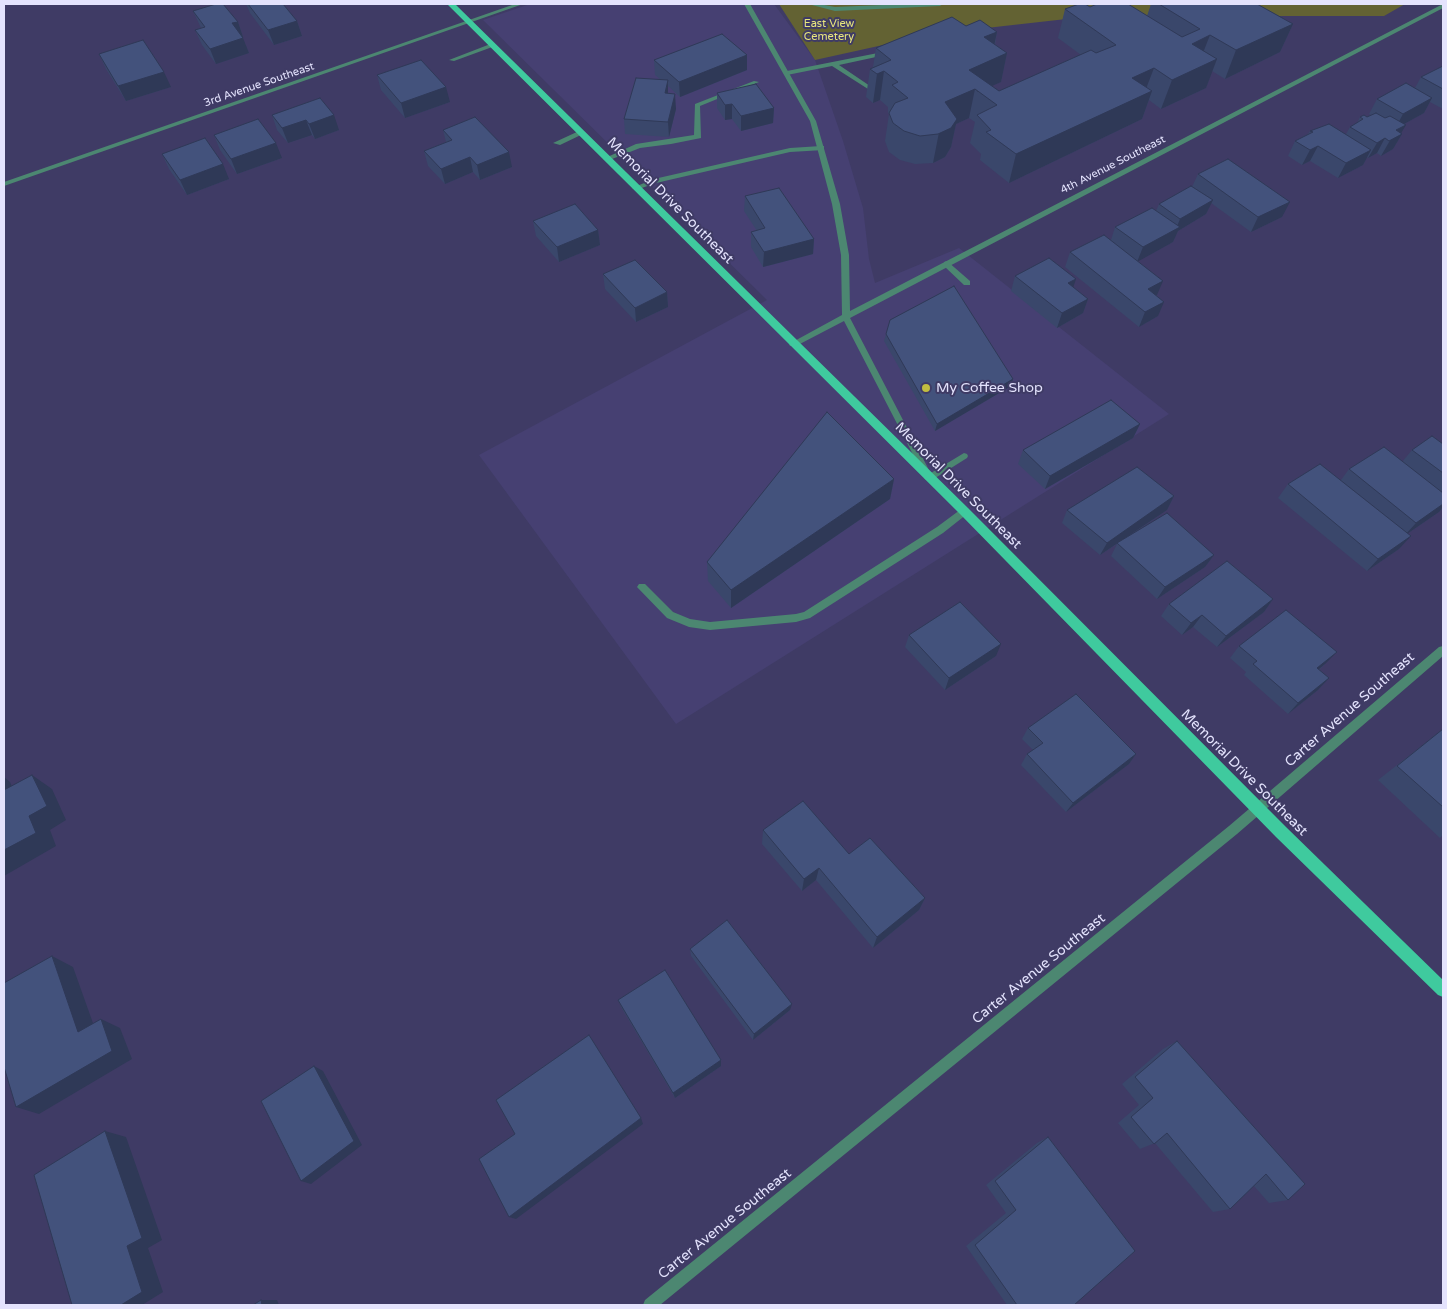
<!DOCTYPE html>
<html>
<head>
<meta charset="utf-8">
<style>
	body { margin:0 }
	#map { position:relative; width:1447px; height:1309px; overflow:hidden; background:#3f3b65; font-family:"Varela Round",sans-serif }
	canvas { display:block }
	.frame { position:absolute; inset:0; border:5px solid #e4e3fd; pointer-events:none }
</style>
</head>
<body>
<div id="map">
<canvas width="1447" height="1309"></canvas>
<div class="frame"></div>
</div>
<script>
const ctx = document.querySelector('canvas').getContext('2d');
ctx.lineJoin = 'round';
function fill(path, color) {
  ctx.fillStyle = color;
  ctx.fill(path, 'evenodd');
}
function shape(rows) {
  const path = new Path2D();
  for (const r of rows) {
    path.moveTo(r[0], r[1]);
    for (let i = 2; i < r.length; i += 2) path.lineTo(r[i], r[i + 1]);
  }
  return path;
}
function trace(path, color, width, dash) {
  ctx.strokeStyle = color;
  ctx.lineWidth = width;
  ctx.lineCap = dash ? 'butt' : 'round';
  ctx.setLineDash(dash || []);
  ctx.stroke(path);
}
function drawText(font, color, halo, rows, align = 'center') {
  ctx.font = font + ' "Varela Round",sans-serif';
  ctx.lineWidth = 4;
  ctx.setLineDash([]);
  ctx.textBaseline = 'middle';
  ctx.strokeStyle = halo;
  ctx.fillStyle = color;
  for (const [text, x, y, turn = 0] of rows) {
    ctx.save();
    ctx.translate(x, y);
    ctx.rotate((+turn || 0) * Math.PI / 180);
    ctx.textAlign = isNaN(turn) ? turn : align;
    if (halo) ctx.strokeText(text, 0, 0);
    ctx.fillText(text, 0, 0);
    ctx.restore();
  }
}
const built = shape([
	[530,4,774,4,815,60,843,141,863,208,869,259,875,283,959,248,1169,414,676,724,479,455,767,300,483,20]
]);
const green = shape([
	[779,4,1405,4,1384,16,1093,16,933,34,815,60]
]);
const lane = shape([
	[808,4,819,4,835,7,905,4,943,4,940,6,835,11,808,4],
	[493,43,495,44,495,46,454,61,449,60,493,43],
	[888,51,890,52,890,54,839,65,870,86,871,87,868,89,832,66,787,75,784,73,787,71,888,51],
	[754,81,759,82,700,106,701,138,671,144,640,148,607,161,603,159,636,144,694,135,695,104,754,81],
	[579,131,585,133,560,145,553,143,579,131],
	[821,146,824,146,824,150,790,152,656,183,636,190,632,188,654,179,790,148,821,146],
	[947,261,970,281,970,285,964,285,944,266,944,262,947,261],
	[964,453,967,454,968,456,967,458,932,480,926,480,924,478,926,476,964,453],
	[964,507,969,511,967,514,943,533,810,618,796,622,710,630,689,627,667,618,637,587,639,584,645,584,673,612,690,619,710,622,796,614,804,612,937,527,964,507]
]);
const street = shape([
	[515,4,523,4,4,186,4,182,515,4],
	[744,4,750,4,816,121,840,204,849,255,850,311,1441,5,1443,4,1443,8,850,318,930,472,926,475,922,472,844,321,796,346,790,346,789,344,842,315,841,255,832,204,810,121,744,4],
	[1443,646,1443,656,1237,834,660,1305,643,1305,645,1300,1229,826,1439,647,1443,646]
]);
const primary = shape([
	[447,4,455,4,968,508,1286,827,1443,980,1443,997,1438,995,1276,837,960,514,447,4]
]);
const wall = shape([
	[246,4,283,4,297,21,302,36,274,45,250,13],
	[1151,4,1257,4,1293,24,1280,52,1225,79,1212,71,1206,88,1161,109,1149,100,1142,119,1009,183,980,160,981,154,970,143,975,122,969,118,956,124,951,147,945,157,933,163,915,164,900,160,889,152,885,141,889,114,888,113,888,107,880,100,873,103,866,97,870,69,873,67,876,48,966,26,997,32,995,45,1007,53,1001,82,991,86,999,91,1081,55,1058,38,1065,9,1090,7,1147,16],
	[193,11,238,22,243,37,242,37,249,53,216,64,202,45,195,30,201,28],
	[99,54,171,87,126,101,106,69],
	[654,60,747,70,680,97,668,86,668,93,676,109,669,137,625,134,624,119,661,80,655,75],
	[1443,66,1443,109,1430,102,1424,113,1404,124,1401,133,1402,134,1393,149,1381,156,1377,153,1368,158,1367,157,1363,165,1338,178,1310,161,1302,165,1288,156,1295,141,1308,134,1310,131,1346,134,1350,127,1357,123,1360,117,1367,117,1371,115,1369,114,1377,99,1415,88,1421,77],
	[377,75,450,102,405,118,381,90],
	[717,93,774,108,773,123,741,131,732,119,725,120,717,108],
	[320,98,339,130,315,139,312,135,288,143,277,130,272,115],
	[443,130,512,167,480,180,473,172,445,184,428,166,424,151,446,142],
	[214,135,282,158,237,174,220,150],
	[162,154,229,179,187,195,169,169],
	[1198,174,1282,217,1251,232,1211,203,1206,214,1178,231,1173,242,1138,261,1157,295,1156,296,1158,316,1139,327,1065,267,1070,252,1111,240,1115,227,1156,211,1159,204,1192,187],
	[745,196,814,239,813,254,763,267,751,247,751,232,757,231,744,211],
	[533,221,598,230,600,245,559,262,536,236],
	[603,274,667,292,668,307,636,322,605,289],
	[1015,276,1073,287,1088,299,1083,313,1057,328,1011,291],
	[886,334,1013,379,1011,386,935,431,884,341],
	[1140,424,1133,438,1045,489,1018,464,1023,450],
	[1443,444,1443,507,1439,512,1407,534,1399,549,1367,571,1278,498,1288,484,1341,480,1349,469,1402,462,1412,450],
	[894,479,890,499,731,608,708,581,707,562],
	[1174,496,1167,510,1125,539,1214,555,1205,567,1157,599,1111,556,1117,544,1100,555,1062,523,1067,510],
	[1273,599,1264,612,1217,647,1193,627,1182,635,1161,616,1169,604],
	[909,635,996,656,945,690,905,647],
	[1239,646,1325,664,1319,670,1329,678,1318,690,1288,714,1244,675,1246,672,1230,658],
	[1028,728,1136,754,1129,764,1066,812,1021,765,1027,754,1033,750,1022,739],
	[1443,729,1443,835,1440,838,1378,780],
	[763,830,849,854,925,898,919,910,873,948,816,880,802,891,762,844],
	[690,949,790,1010,753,1040,691,956],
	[618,1000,721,1066,675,1098,621,1007],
	[1177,1041,1288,1200,1269,1203,1254,1186,1230,1209,1213,1212,1155,1143,1140,1149,1118,1123,1139,1105,1122,1084,1163,1049],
	[1048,1137,1074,1305,1007,1305,966,1246,1006,1213,986,1185,1037,1143]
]);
const shadedWall = shape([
	[297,21,302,36,274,45,268,30],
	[238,22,243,37,238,38,232,23],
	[1293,24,1280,52,1225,79,1236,50],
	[997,32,991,60,1007,53,1001,82,978,92,975,89,969,118,956,124,951,147,945,157,933,163,945,102,969,70,984,37],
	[1210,35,1199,63,1192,44],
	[243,38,249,53,216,64,210,49],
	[747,55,747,70,680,97,679,82],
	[1217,59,1206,88,1161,109,1172,80],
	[1154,68,1144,94,1152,91,1142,119,1009,183,1016,154,1132,78],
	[884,71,880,100,873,103,877,74],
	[164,72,171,87,126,101,118,86],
	[668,80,668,95,665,93],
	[446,87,450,102,405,118,401,103],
	[675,94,676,109,669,137,668,122],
	[1432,98,1424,113,1395,129,1403,114],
	[732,104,732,119,725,120,725,105],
	[774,108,773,123,741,131,741,116],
	[334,115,339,130,315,139,309,124],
	[306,120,312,135,288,143,282,128],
	[1406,125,1400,135,1402,134,1393,149,1381,156,1396,130],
	[1385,138,1377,153,1368,158,1377,143],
	[276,143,282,158,237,174,231,159],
	[1318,146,1310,161,1302,165,1310,150],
	[1371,150,1363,165,1338,178,1346,163],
	[509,152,512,167,480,180,477,165],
	[470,157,473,172,445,184,441,169],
	[223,164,229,179,187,195,180,180],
	[1213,200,1206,214,1178,231,1173,242,1137,262,1143,247,1176,229,1180,219],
	[1290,202,1282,217,1251,232,1258,217],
	[598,230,600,245,559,262,557,247],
	[814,239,813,254,763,267,764,252],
	[1076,279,1071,294,1068,283],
	[1163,281,1157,295,1141,303,1148,289],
	[667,292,668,307,636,322,635,308],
	[1088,299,1083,313,1057,328,1062,313],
	[1164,302,1158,316,1139,327,1145,312],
	[1013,379,1011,386,935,431,937,424],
	[1140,424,1133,438,1045,489,1050,476],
	[894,479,890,499,731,608,731,590],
	[1174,496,1167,510,1100,555,1107,543],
	[1443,504,1443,507,1439,512,1404,536,1416,523],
	[1411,536,1399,549,1367,571,1378,559],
	[1214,555,1205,567,1157,599,1165,587],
	[1273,599,1264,612,1217,647,1226,636],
	[1202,615,1193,627,1182,635,1191,623],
	[1001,644,996,656,945,690,949,678],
	[1337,652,1325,664,1306,680,1317,668],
	[1329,678,1318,690,1288,714,1298,703],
	[1136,754,1129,764,1066,812,1073,803],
	[32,775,52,789,66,820,50,830,56,846,4,876,4,850,29,816],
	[4,777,10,782,20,806,4,795],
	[819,868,816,880,802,891,804,879],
	[925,898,919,910,873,948,877,937],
	[52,956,73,967,99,1040,78,1032],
	[792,1004,790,1010,753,1040,754,1034],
	[101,1019,120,1028,132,1059,39,1114,16,1107],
	[721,1060,721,1066,675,1098,673,1093],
	[314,1066,323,1071,362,1145,311,1184,301,1181],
	[641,1118,643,1124,516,1219,509,1217],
	[105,1131,126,1137,162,1240,148,1248,163,1292,142,1305,121,1305,127,1246],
	[261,1300,277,1300,279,1305,262,1305]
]);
const building = shape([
	[216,4,223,4,238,22,232,23,243,38,210,49,195,30,205,27,193,11,216,4],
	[248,4,283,4,297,21,268,30,248,4],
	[1079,4,1085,4,1090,7,1097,4,1128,4,1182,37,1200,29,1159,4,1257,4,1293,24,1236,50,1210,35,1192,44,1217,59,1172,80,1154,68,1132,78,1152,91,1016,154,986,132,991,130,977,115,997,105,975,89,945,102,957,119,951,128,938,134,920,136,904,131,893,123,889,113,895,103,908,98,892,85,898,82,884,71,877,74,870,69,891,60,876,48,952,17,966,26,980,20,997,32,984,37,1007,53,969,70,999,91,1091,50,1096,53,1116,45,1065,9,1079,4],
	[722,34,747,55,679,82,654,60,722,34],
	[143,40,164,72,118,86,99,54,143,40],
	[421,60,446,87,401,103,377,75,421,60],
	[1443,66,1443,89,1421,77,1443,66],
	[636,78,668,80,665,93,675,94,668,122,624,119,636,78],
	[1406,83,1432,98,1403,114,1377,99,1406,83],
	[756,84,774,108,741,116,732,104,725,105,717,93,756,84],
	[320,98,334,115,309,124,306,120,282,128,272,115,320,98],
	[1376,113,1385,118,1390,116,1406,125,1396,130,1402,134,1389,141,1385,138,1377,143,1350,127,1363,119,1360,117,1364,115,1367,117,1376,113],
	[475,117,509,152,477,165,470,157,441,169,424,151,452,140,443,130,475,117],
	[258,119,276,143,231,159,214,135,258,119],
	[1329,124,1371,150,1346,163,1318,146,1310,150,1295,141,1313,132,1310,131,1329,124],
	[205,138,223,164,180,180,162,154,205,138],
	[1228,159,1290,202,1258,217,1198,174,1228,159],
	[1191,186,1213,200,1180,219,1159,204,1191,186],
	[779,188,814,239,764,252,751,232,765,228,745,196,779,188],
	[575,204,598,230,557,247,533,221,575,204],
	[1152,208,1180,227,1143,247,1115,227,1152,208],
	[1104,235,1163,281,1148,289,1164,302,1145,312,1070,252,1104,235],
	[1049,258,1076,279,1068,283,1088,299,1062,313,1015,276,1049,258],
	[635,260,667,292,635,308,603,274,635,260],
	[954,286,1013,379,937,424,886,334,890,320,954,286],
	[1111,400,1140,424,1050,476,1023,450,1111,400],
	[827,412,894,479,731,590,707,562,827,412],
	[1432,436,1443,444,1443,473,1412,450,1432,436],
	[1384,447,1443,493,1443,504,1416,523,1349,469,1384,447],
	[1320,464,1411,536,1378,559,1288,484,1320,464],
	[1137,467,1174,496,1107,543,1067,510,1137,467],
	[1167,513,1214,555,1165,587,1117,543,1167,513],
	[1227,561,1273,599,1226,636,1202,615,1191,623,1169,604,1227,561],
	[960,602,1001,644,949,678,909,635,960,602],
	[1286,610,1337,652,1317,668,1329,678,1298,703,1253,664,1257,661,1239,646,1286,610],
	[1076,694,1136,754,1073,803,1027,754,1043,743,1028,728,1076,694],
	[1443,729,1443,807,1397,766,1443,729],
	[32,775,47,806,29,816,36,833,4,850,4,790,32,775],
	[803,801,849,854,870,838,925,898,877,937,819,868,804,879,763,830,803,801],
	[727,920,792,1004,754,1034,690,949,727,920],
	[52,956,78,1032,101,1019,112,1051,16,1107,4,1067,4,983,52,956],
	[665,970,721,1060,673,1093,618,1000,665,970],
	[589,1035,641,1118,509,1217,479,1159,515,1134,496,1100,589,1035],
	[1177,1041,1305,1184,1288,1200,1266,1174,1230,1209,1167,1133,1154,1144,1131,1117,1153,1098,1135,1077,1177,1041],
	[314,1066,354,1141,301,1181,261,1101,314,1066],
	[105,1131,142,1238,127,1246,142,1292,121,1305,72,1305,34,1175,105,1131],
	[1048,1137,1135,1251,1074,1305,1017,1305,975,1245,1016,1210,995,1181,1048,1137],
	[261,1300,262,1305,253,1305,261,1300]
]);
const markers = [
	[926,388,5,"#c1bd40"]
];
const farParknames = [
	["East View",829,24],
	["Cemetery",829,37]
];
const farStreetnames = [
	["3rd Avenue Southeast",259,85,-19],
	["4th Avenue Southeast",1113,165,-27]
];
const streetNames = [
	["Memorial Drive Southeast",670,201,45],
	["Memorial Drive Southeast",958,486,45],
	["Carter Avenue Southeast",1350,710,-41],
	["Memorial Drive Southeast",1244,773,45],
	["Carter Avenue Southeast",1039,969,-39],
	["Carter Avenue Southeast",725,1224,-39]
];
const poiNames = [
	["My Coffee Shop",936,388]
];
fill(built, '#464072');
fill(green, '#636233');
fill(lane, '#4c8771');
fill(street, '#4c8771');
fill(primary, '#3fca9e');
fill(wall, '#3a476b');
fill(shadedWall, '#2f3957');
fill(building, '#43527c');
trace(building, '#2f3957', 1);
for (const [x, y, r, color] of markers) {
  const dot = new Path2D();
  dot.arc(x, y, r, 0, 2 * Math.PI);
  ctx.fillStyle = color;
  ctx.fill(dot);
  trace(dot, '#3f3b65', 2);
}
drawText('11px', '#e8e67d', '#3f3b65', farParknames);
drawText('11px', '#e4e3fd', '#3f3b65', farStreetnames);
drawText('14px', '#e4e3fd', '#3f3b65', streetNames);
drawText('14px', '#e4e3fd', '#3f3b65', poiNames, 'left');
</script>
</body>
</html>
